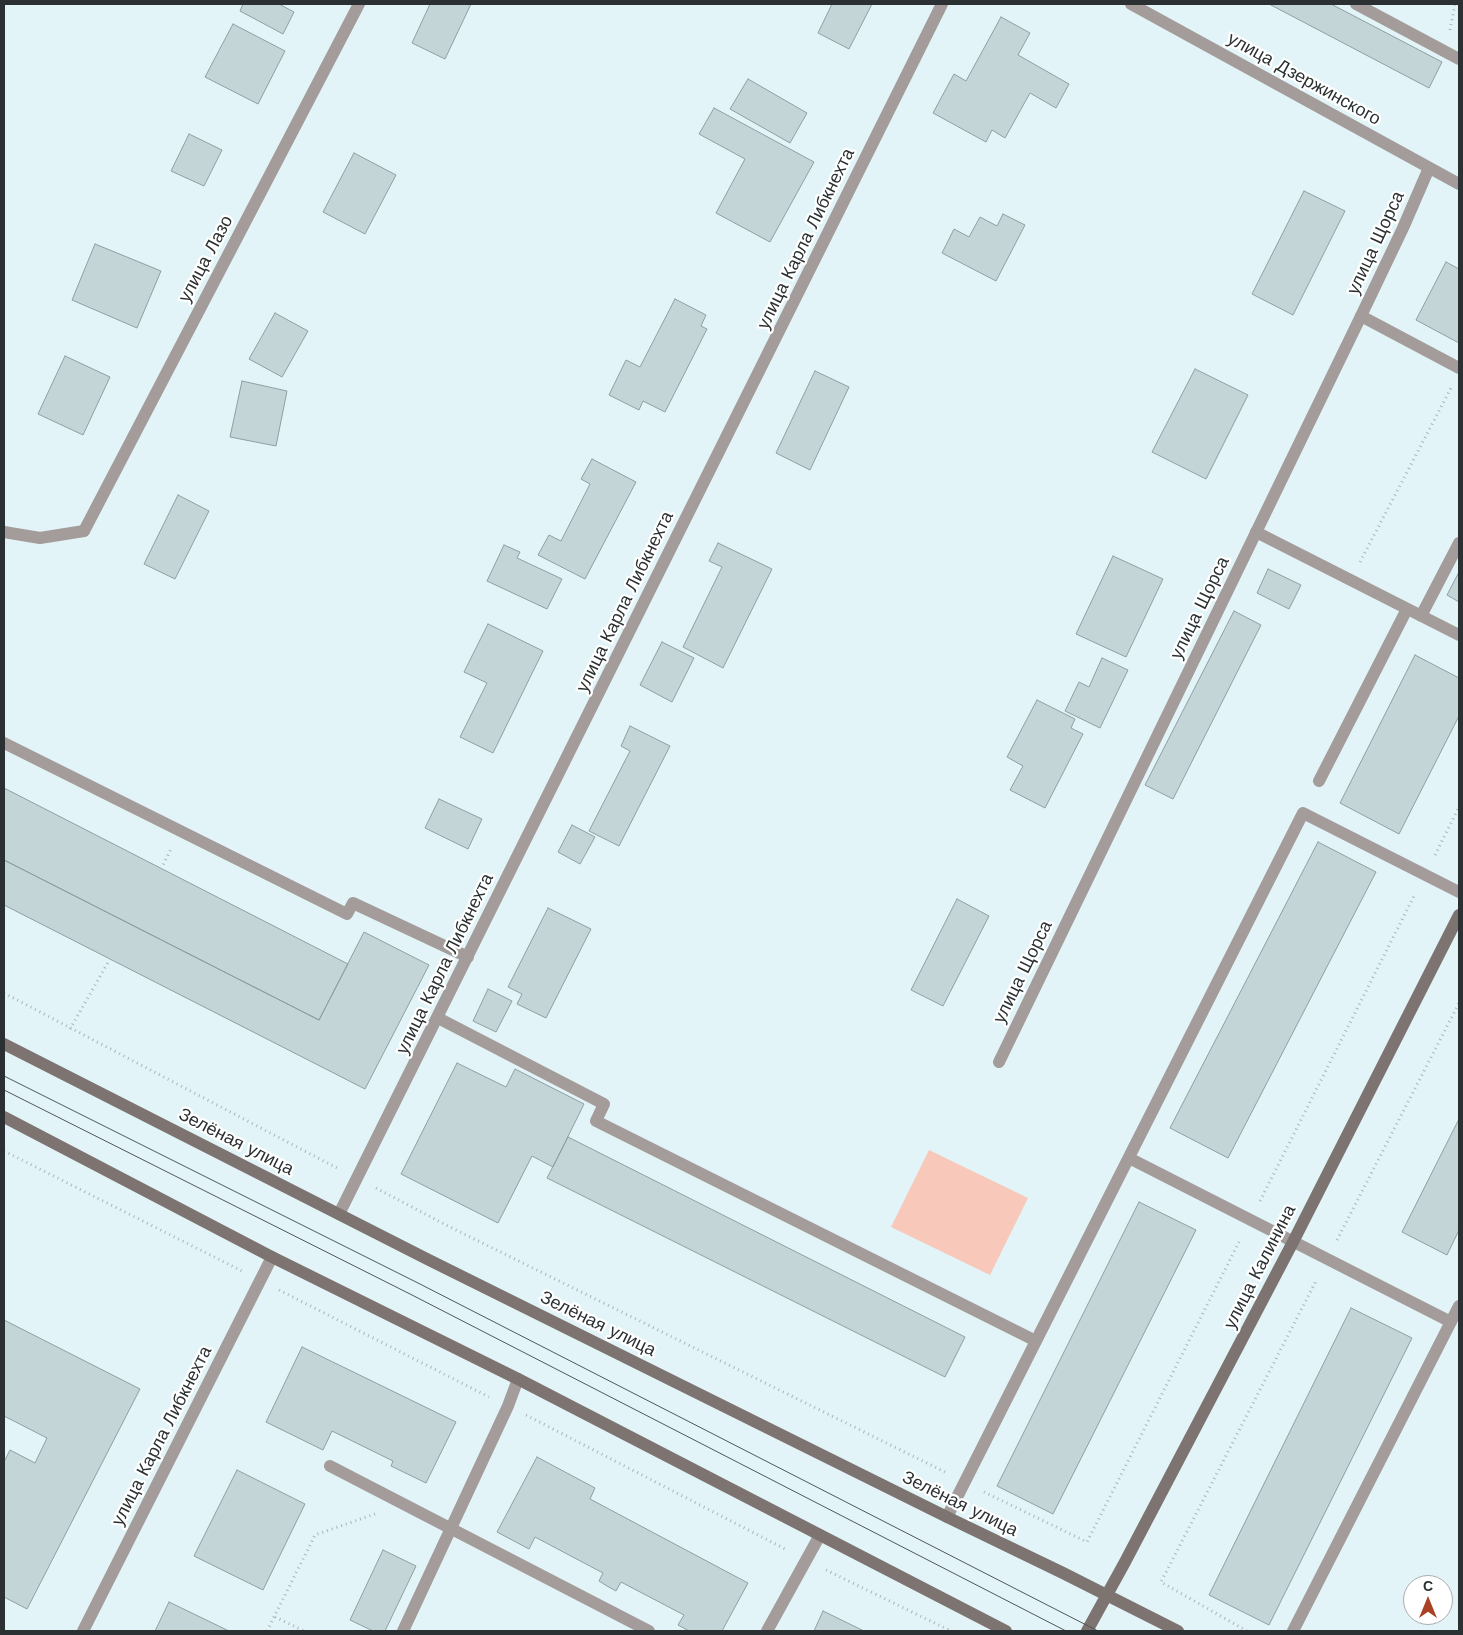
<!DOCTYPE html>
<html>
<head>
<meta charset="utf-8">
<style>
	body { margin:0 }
	#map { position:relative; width:1463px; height:1635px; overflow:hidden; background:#e2f4f7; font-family:"Work Sans",sans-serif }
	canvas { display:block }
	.frame { position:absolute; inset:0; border:5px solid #2b3133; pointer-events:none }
	.north { position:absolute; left:1403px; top:1575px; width:50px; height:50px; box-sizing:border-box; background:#fff; border:1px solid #aaadad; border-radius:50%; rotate:0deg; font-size:14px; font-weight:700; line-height:20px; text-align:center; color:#2b3133 }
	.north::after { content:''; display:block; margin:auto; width:18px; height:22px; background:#a94122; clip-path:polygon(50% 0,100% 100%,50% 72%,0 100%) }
</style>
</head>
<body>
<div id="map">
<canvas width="1463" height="1635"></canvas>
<div class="frame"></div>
<div class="north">С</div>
</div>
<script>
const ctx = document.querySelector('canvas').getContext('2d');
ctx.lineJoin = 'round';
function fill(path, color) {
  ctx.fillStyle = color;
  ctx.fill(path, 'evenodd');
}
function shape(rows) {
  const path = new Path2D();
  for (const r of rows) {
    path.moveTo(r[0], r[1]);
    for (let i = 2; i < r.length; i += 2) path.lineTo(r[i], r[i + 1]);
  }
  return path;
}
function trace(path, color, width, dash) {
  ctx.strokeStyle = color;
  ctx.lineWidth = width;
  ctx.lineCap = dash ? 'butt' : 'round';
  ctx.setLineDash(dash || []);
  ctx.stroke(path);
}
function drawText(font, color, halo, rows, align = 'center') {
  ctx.font = font + ' "Work Sans",sans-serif';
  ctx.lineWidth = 4.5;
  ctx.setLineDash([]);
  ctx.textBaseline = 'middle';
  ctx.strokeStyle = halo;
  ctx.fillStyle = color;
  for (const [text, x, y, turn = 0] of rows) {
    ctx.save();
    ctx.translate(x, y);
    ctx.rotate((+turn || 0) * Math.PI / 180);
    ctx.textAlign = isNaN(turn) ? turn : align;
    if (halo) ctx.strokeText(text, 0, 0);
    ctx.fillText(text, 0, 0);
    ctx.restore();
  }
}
const green = shape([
	[929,1150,1028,1198,990,1275,891,1227]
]);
const building = shape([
	[243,4,279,4,294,12,283,34,240,11,243,4],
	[430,4,471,4,445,59,412,43,430,4],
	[832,4,872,4,849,49,818,33,832,4],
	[1269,4,1331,4,1442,62,1429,88,1269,4],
	[1001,17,1030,33,1018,55,1069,84,1056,108,1030,93,1005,138,992,130,986,142,933,113,954,74,966,81,1001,17],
	[233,24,285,51,258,104,205,77,233,24],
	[748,79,807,113,790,143,730,109,748,79],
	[714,108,814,162,770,242,716,213,745,159,699,134,714,108],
	[189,134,222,150,204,186,171,171,189,134],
	[354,153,396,175,365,234,323,212,354,153],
	[1304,191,1345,211,1293,315,1252,294,1304,191],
	[1003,214,1025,225,996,281,942,253,954,229,969,237,980,217,997,226,1003,214],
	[95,244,161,271,137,328,72,300,95,244],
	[1446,262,1459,269,1459,343,1416,320,1446,262],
	[675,299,706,315,701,326,707,329,665,412,643,401,639,410,609,395,626,360,640,367,675,299],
	[275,313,308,331,282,377,249,359,275,313],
	[65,356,110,377,83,435,38,414,65,356],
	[1195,369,1248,395,1206,479,1152,452,1195,369],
	[815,371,849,387,810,470,776,453,815,371],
	[242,381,287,391,276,446,230,437,242,381],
	[592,459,636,482,585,579,538,555,549,535,561,541,590,484,581,479,592,459],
	[178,495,209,511,175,579,144,564,178,495],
	[718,543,772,569,723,668,683,647,722,567,709,561,718,543],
	[504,545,520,552,517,558,562,579,547,609,487,581,504,545],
	[1113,556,1163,579,1126,657,1076,634,1113,556],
	[1268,569,1301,585,1289,609,1257,593,1268,569],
	[1459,572,1459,602,1447,595,1459,572],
	[1234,611,1261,625,1173,799,1145,785,1234,611],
	[488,624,543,651,493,753,460,737,487,683,464,672,488,624],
	[662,642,694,658,672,702,640,685,662,642],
	[1415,655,1459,678,1459,716,1399,834,1340,803,1415,655],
	[1102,658,1128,670,1100,728,1065,711,1079,682,1089,687,1102,658],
	[1037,700,1075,719,1071,728,1083,734,1045,808,1010,790,1023,766,1007,757,1037,700],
	[630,726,670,746,619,846,589,831,630,751,621,746,630,726],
	[4,788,348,964,319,1020,4,860,4,788],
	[439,799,482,819,468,849,425,828,439,799],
	[572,825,595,837,580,864,558,852,572,825],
	[1318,842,1376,872,1228,1158,1170,1128,1318,842],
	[4,860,319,1020,364,932,429,965,365,1089,4,905,4,860],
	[957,899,989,916,943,1006,911,990,957,899],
	[548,908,591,929,546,1018,517,1004,522,994,508,987,548,908],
	[488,989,512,1001,496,1032,473,1021,488,989],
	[457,1063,506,1087,515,1069,584,1104,553,1167,532,1156,498,1223,401,1174,457,1063],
	[1459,1119,1459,1230,1447,1255,1402,1232,1459,1119],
	[568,1137,965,1337,945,1377,547,1178,568,1137],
	[1139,1202,1196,1230,1053,1514,997,1486,1139,1202],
	[1351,1308,1412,1338,1269,1625,1209,1595,1351,1308],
	[4,1320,140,1389,27,1609,4,1597,4,1462,10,1450,35,1463,47,1438,4,1416,4,1320],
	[302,1347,456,1422,426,1483,391,1466,393,1461,332,1431,323,1450,266,1422,302,1347],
	[537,1457,595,1488,590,1499,748,1583,722,1631,689,1631,678,1625,684,1615,621,1582,616,1591,607,1586,599,1581,603,1573,535,1537,529,1549,497,1532,537,1457],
	[237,1470,305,1504,263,1590,194,1556,237,1470],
	[383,1550,416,1566,385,1631,373,1631,350,1620,383,1550],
	[169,1602,229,1631,155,1631,169,1602],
	[823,1611,864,1631,814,1631,823,1611]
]);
const path = shape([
	[1450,30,1455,4],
	[1360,562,1451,388],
	[1435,855,1459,807],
	[161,869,171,849],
	[4,993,337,1168],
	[70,1029,110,959],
	[4,1151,242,1271],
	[376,1188,446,1225,945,1472],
	[1260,1201,1415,894],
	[1337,1240,1459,1003],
	[279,1290,489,1397],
	[526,1415,787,1550],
	[984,1492,1087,1542,1240,1240],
	[826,1570,951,1631],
	[275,1617,304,1631],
	[267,1631,315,1535,375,1514],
	[1247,1631,1161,1582,1317,1279]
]);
const lane = shape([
	[1356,4,1459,59],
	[1361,316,1459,368],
	[4,532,40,538,84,531],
	[1256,532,1459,635],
	[1421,616,1459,543],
	[4,743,347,914,353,903,468,957],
	[1319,781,1407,609],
	[438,1018,604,1104,596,1121,1036,1341],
	[1129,1158,1451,1322],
	[330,1466,649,1631],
	[947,1517,1303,813,1459,892],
	[403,1631,508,1406,518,1379],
	[1293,1631,1459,1306]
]);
const street = shape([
	[1131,4,1459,184],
	[84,531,359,4],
	[999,1062,1361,316,1403,228,1429,168],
	[339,1214,942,4],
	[83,1631,272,1257],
	[767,1631,820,1535]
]);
const secondary = shape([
	[4,1044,429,1260,947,1517,1063,1573,1178,1631],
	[4,1117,272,1257,518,1379,1006,1631],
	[1087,1631,1125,1562,1293,1242,1459,915]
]);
const tram = shape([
	[4,1076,418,1283,1098,1631],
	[4,1090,412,1295,1066,1631]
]);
const streetNames = [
	["улица Дзержинского",1304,79,29],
	["улица Карла Либкнехта",806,239,-64],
	["улица Щорса",1376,243,-65],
	["улица Лазо",206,259,-62],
	["улица Карла Либкнехта",625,602,-64],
	["улица Щорса",1200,608,-64],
	["улица Карла Либкнехта",445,964,-64],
	["улица Щорса",1023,972,-64],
	["Зелёная улица",236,1142,27],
	["улица Калинина",1260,1267,-63],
	["Зелёная улица",598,1324,26],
	["улица Карла Либкнехта",162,1436,-63],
	["Зелёная улица",960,1504,26]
];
fill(green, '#f8c8ba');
fill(building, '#c4d5d8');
trace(building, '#8e9fa2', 1);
trace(path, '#a8b6b9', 3, [1, 4]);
trace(lane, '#a39c9a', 12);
trace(street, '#a39c9a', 12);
trace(secondary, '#7d7471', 12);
trace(tram, '#4f5759', 1);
drawText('18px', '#2b3133', '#fff', streetNames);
</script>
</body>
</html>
